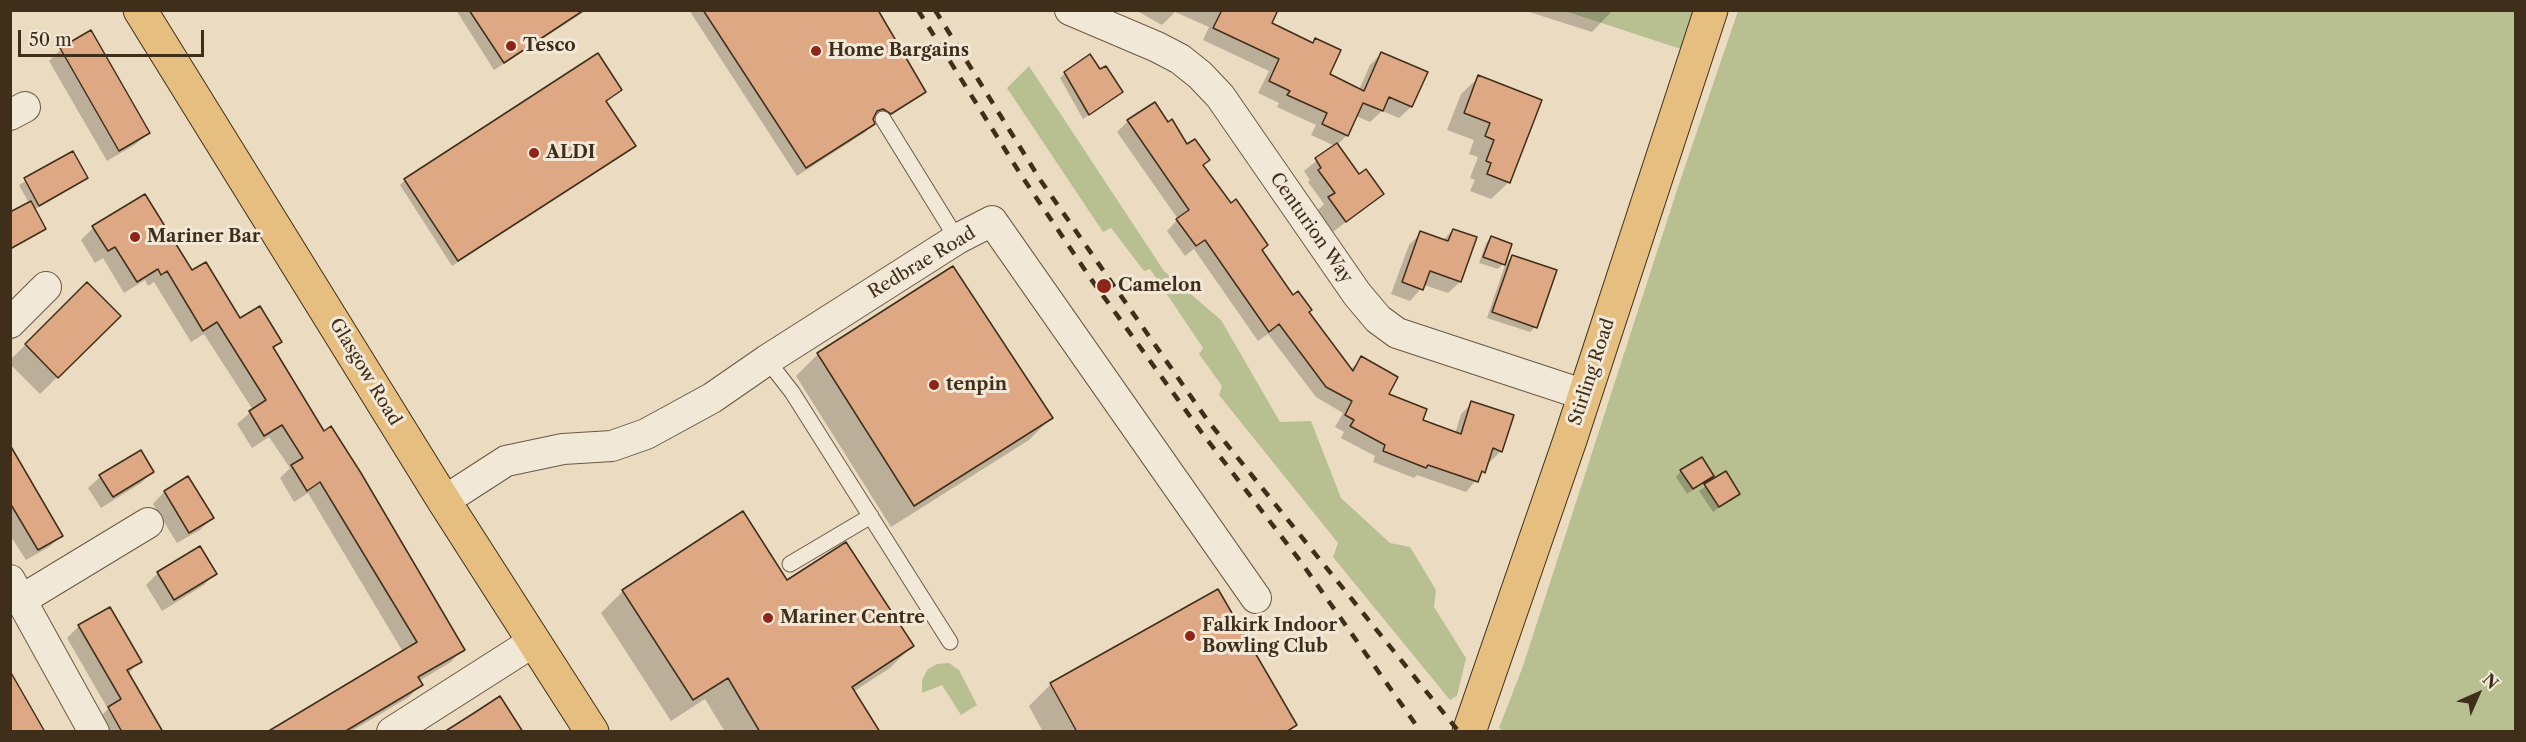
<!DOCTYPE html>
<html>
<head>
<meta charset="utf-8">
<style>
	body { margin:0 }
	#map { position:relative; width:2526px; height:742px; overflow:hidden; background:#ebdbc1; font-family:"Libre Caslon Text",serif }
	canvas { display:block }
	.frame { position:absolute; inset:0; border:12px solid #3f2e19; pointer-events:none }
	.north { position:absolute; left:2448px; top:664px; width:60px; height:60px; -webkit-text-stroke:4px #f2e8d7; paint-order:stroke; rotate:45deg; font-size:16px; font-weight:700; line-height:24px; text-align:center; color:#3f2e19 }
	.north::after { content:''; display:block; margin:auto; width:21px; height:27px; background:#3f2e19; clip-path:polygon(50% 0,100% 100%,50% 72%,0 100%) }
	.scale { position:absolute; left:18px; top:30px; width:186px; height:27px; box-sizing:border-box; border:3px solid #3f2e19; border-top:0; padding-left:8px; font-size:18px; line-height:21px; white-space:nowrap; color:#3f2e19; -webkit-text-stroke:4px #f2e8d7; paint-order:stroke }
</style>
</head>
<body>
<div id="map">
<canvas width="2526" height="742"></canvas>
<div class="frame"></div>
<div class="north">N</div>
<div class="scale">50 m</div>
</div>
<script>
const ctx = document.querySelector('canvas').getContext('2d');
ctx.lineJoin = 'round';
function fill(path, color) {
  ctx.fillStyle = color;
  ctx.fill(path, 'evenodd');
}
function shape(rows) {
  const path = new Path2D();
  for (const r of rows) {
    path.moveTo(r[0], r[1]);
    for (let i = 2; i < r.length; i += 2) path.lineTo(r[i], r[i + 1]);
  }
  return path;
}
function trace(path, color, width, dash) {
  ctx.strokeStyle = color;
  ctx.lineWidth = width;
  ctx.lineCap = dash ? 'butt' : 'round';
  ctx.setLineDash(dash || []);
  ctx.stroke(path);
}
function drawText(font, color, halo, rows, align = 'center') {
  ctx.font = font + ' "Libre Caslon Text",serif';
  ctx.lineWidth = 6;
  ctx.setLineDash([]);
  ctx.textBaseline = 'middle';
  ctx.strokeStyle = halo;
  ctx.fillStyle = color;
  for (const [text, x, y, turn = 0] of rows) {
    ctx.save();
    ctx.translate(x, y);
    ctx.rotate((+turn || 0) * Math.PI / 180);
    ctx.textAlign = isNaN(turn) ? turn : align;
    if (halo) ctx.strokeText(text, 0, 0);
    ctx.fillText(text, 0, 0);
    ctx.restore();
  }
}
const green = shape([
	[1565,11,1693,11,1681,49],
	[1738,11,2515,11,2515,731,1505,732,1499,728,1523,666,1677,190],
	[1029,66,1164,271,1221,320,1280,422,1311,421,1341,498,1390,543,1410,547,1436,590,1434,607,1466,658,1457,696,1450,700,1333,557,1338,543,1219,395,1222,386,1199,354,1203,348,1150,269,1144,271,1111,228,1103,232,1007,88],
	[949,663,959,670,977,705,961,715,942,685,922,693,922,680,928,669,937,664]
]);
const shadow = shape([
	[456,10,587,10,494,70],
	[689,10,877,10,924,91,882,122,872,118,873,124,864,133,797,176],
	[1135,10,1267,10,1270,24,1312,44,1315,40,1328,75,1359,90,1370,65,1382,53,1426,73,1411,107,1399,118,1382,111,1370,122,1356,116,1347,135,1337,145,1359,176,1382,194,1333,232,1318,210,1324,204,1308,182,1310,180,1304,171,1335,146,1311,135,1316,125,1277,107,1279,103,1258,93,1269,71,1203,40,1209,27,1175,12,1162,25],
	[1523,10,1613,10,1592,32],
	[61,49,148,133,136,144,107,161,49,61],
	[1100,72,1121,92,1083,119,1060,78,1065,73],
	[1479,77,1509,182,1491,199,1470,191,1475,180,1470,178,1478,157,1469,154,1474,140,1447,130,1461,94],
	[620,90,605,102,634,146,452,266,400,185,405,180],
	[1128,121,1167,124,1202,165,1292,297,1350,370,1362,358,1386,395,1421,420,1455,434,1461,414,1472,403,1501,451,1490,462,1487,461,1483,472,1466,492,1417,475,1414,478,1373,462,1375,456,1341,438,1344,432,1335,427,1343,413,1316,397,1268,334,1258,341,1194,249,1185,256,1167,231,1178,219,1117,132],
	[72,153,86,178,34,210,44,229,10,250,10,214,29,203,19,185],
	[93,228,192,273,240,320,280,341,273,349,463,649,451,662,419,681,421,684,409,697,350,732,270,732,403,652,308,493,294,502,280,478,290,468,269,437,252,448,237,424,253,410,204,334,191,342,154,282,148,286,145,280,124,293,103,258,95,263,81,240],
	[1453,230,1475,238,1460,282,1448,293,1424,285,1410,301,1391,294,1409,245,1421,233,1442,241],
	[1491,238,1503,264,1498,269,1479,263,1486,243],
	[1512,257,1535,327,1530,332,1487,318,1506,262],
	[87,284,119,316,40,394,10,364,10,360],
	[818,354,1051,418,1029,440,891,527,796,376],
	[10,448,61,536,49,547,26,560,10,535],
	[1681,471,1712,476,1687,494,1676,477],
	[152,472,141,483,101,508,88,488,100,477],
	[1725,473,1738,493,1713,512,1699,491],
	[187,478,212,518,200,530,177,543,153,504,164,492],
	[158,573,215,573,204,585,162,611,146,585],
	[623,591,912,646,890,668,853,692,879,732,725,732,705,699,671,721,601,613],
	[79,626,140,661,128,674,162,732,103,732,96,721,108,709,67,638],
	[1051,684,1295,725,1288,732,1043,732,1029,706]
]);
const building = shape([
	[469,10,584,10,504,63,469,10],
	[703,10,878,10,926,92,891,114,883,109,877,111,873,119,875,124,806,168,703,10],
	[1222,10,1278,10,1272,23,1313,43,1315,38,1341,50,1330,74,1364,91,1381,52,1428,72,1412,107,1389,97,1383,111,1363,103,1348,136,1322,124,1327,113,1287,95,1290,91,1269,81,1279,59,1213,28,1222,10],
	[91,30,150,133,119,151,60,48,91,30],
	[598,53,622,90,606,101,636,146,458,261,404,179,598,53],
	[1090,54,1100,69,1106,66,1123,92,1089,115,1064,72,1090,54],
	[1478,75,1542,100,1510,183,1487,174,1491,163,1486,161,1494,140,1485,136,1490,123,1464,113,1478,75],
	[1155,102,1168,122,1172,119,1187,144,1195,139,1210,160,1203,165,1231,203,1236,199,1268,245,1262,250,1293,295,1298,291,1312,310,1309,312,1353,371,1361,356,1398,377,1389,394,1427,409,1423,420,1461,434,1471,401,1514,415,1502,452,1493,448,1485,473,1482,471,1478,482,1428,465,1426,468,1383,451,1385,445,1350,426,1354,420,1345,415,1352,401,1326,387,1279,324,1269,332,1205,240,1196,246,1176,219,1189,210,1127,120,1155,102],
	[1337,143,1359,174,1366,169,1384,194,1346,222,1328,197,1335,193,1318,170,1321,168,1315,158,1337,143],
	[73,151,88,178,39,206,24,178,73,151],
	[145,194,192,270,206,262,240,318,260,306,282,342,273,347,324,431,331,426,361,473,465,650,418,677,423,685,344,732,267,732,417,642,320,482,307,491,291,465,303,458,282,425,264,436,249,411,266,400,217,322,203,331,167,271,161,275,158,269,137,282,115,247,108,251,92,226,145,194],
	[31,201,46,229,10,249,10,212,31,201],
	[1453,229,1477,237,1461,282,1430,271,1423,290,1402,282,1420,231,1448,241,1453,229],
	[1491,236,1512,244,1505,265,1483,257,1491,236],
	[1512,255,1557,270,1537,328,1492,312,1512,255],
	[953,266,1053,418,914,506,817,353,953,266],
	[87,282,121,316,58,378,25,344,87,282],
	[10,445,63,536,38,550,10,503,10,445],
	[141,450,154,472,113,497,99,475,141,450],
	[1702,457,1714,476,1693,489,1680,470,1702,457],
	[1726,471,1740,494,1719,507,1704,484,1726,471],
	[188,476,214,518,189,533,164,491,188,476],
	[743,511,787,580,846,542,914,646,852,687,880,732,760,732,728,678,693,700,622,590,743,511],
	[200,546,217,574,174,600,157,572,200,546],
	[1218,589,1297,725,1286,732,1077,732,1050,683,1218,589],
	[110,607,142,662,127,670,163,732,122,732,108,707,121,699,78,625,110,607],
	[10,671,45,732,10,732,10,671],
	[500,696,523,732,444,732,474,713,500,696]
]);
const service = shape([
	[883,119,957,239],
	[767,360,792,392,950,642],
	[790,564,871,516]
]);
const minor = shape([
	[1070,10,1157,47,1180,59,1200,75,1220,96,1357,294,1378,319,1397,333,1585,395],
	[10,115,25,107],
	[10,323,46,287],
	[444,501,506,461,563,449,612,446,646,434,712,398,767,360,957,239,992,221,1256,598],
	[10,580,94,732],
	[21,600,148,523],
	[392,732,533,642]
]);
const primary = shape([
	[140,10,444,501,592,732],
	[1469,732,1570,440,1711,10]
]);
const rail = shape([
	[918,10,1021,175,1091,279,1202,433,1301,562,1421,732],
	[935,10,1041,181,1208,421,1459,732]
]);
const markers = [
	[511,46,6,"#8f2418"],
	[816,51,6,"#8f2418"],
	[534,153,6,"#8f2418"],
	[135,237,6,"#8f2418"],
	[1104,286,8,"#8f2418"],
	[934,385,6,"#8f2418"],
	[768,618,6,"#8f2418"],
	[1190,636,6,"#8f2418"]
];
const poiNames = [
	["Tesco",523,46],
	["Home Bargains",828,51],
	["ALDI",546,153],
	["Mariner Bar",147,237],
	["Camelon",1118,286],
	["tenpin",946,385],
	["Mariner Centre",780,618],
	["Falkirk Indoor",1202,626],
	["Bowling Club",1202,647]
];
const streetNames = [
	["Centurion Way",1311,228,55],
	["Redbrae Road",922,263,-31],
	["Glasgow Road",365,372,59],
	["Stirling Road",1592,372,-72]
];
fill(green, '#b8c092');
fill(shadow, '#0003');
fill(building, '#dea885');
trace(building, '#3f2e19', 1.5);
trace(service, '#6a5943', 17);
trace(minor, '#6a5943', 32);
trace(primary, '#3f2e19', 35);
trace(service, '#f2e8d7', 15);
trace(minor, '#f2e8d7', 30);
trace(primary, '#e6be80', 33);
trace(rail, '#3f2e19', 4.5, [10, 10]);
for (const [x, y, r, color] of markers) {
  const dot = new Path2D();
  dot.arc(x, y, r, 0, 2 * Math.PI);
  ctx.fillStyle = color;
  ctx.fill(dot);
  trace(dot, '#f2e8d7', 2);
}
drawText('bold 18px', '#3f2e19', '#f2e8d7', poiNames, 'left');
drawText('18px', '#3f2e19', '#f2e8d7', streetNames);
</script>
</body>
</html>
